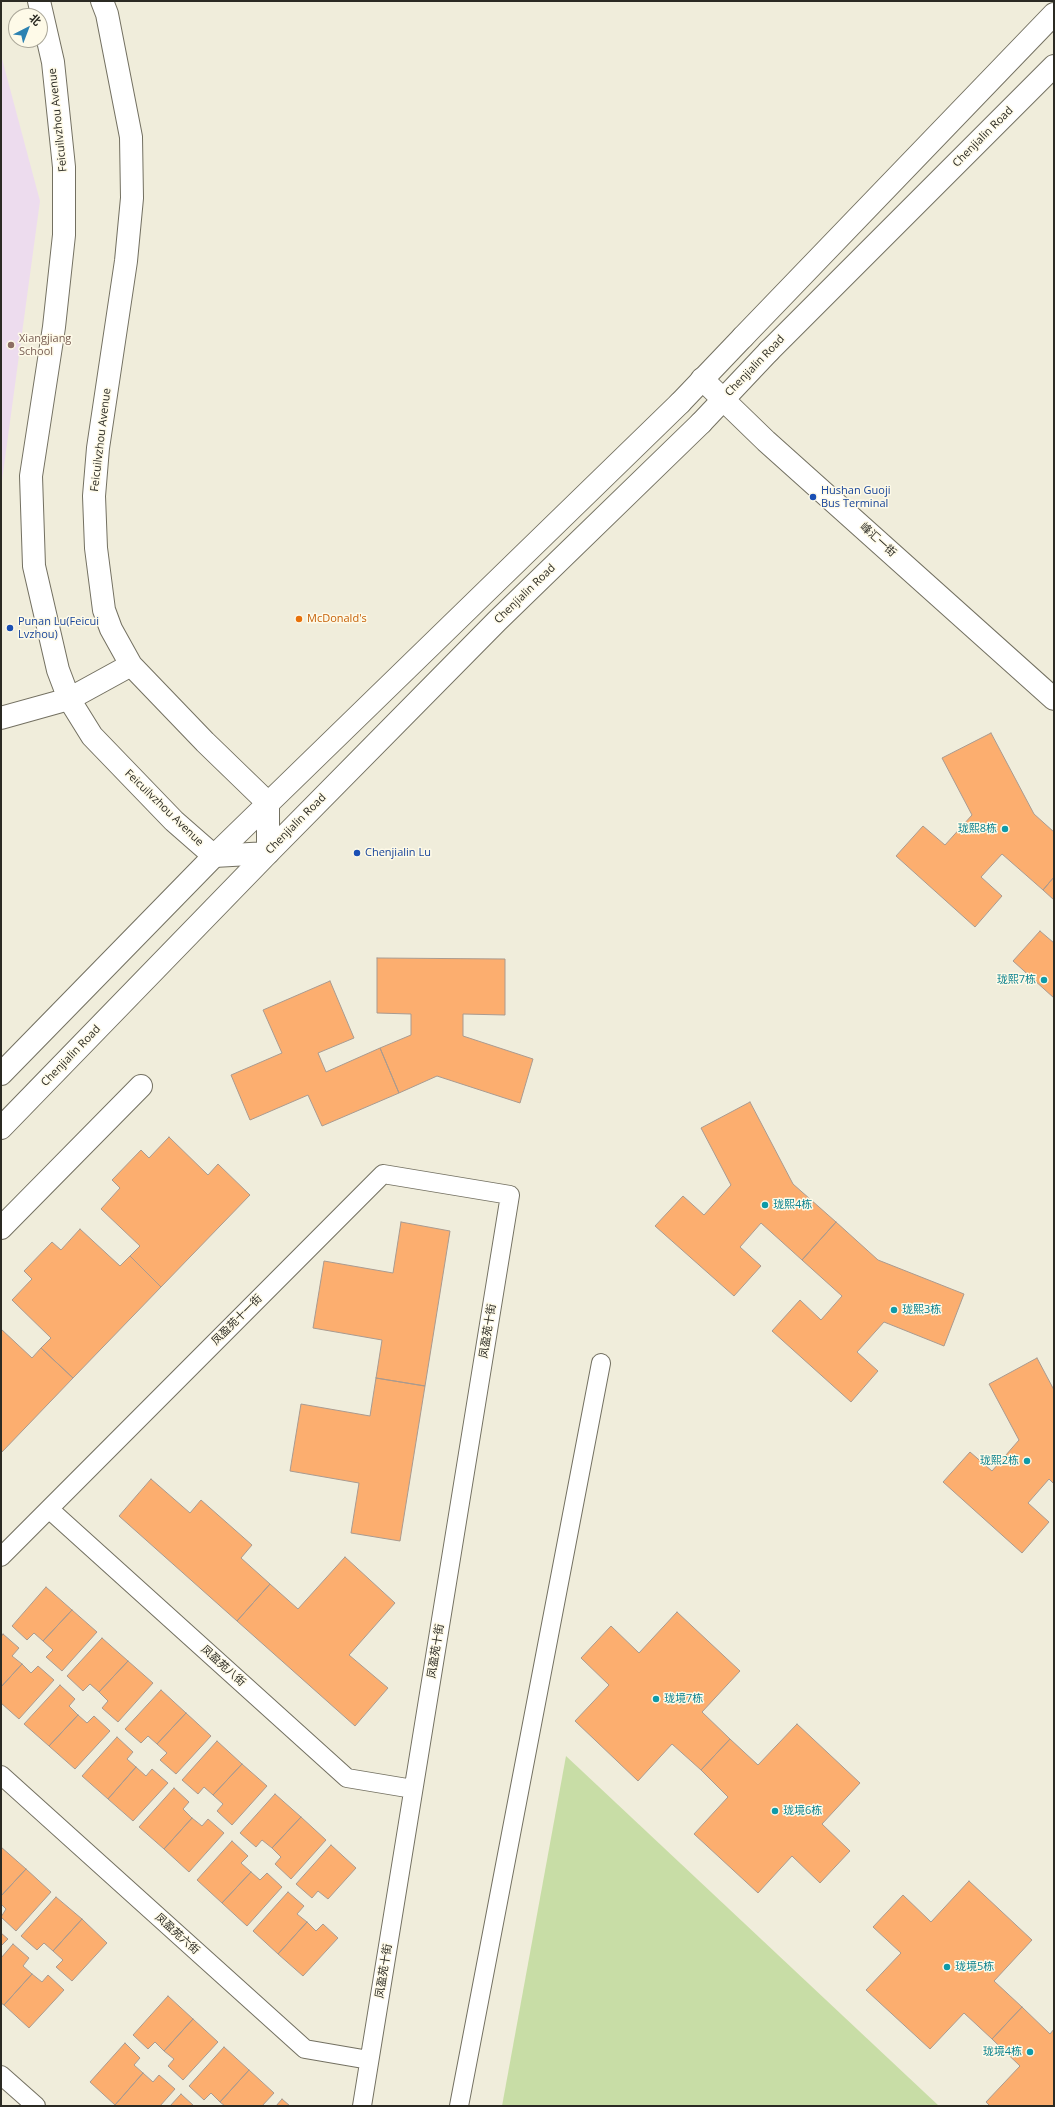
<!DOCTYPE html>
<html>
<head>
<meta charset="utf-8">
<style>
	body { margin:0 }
	#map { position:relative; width:1055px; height:2107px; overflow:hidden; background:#f0eddb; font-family:"Open Sans","Noto Sans SC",sans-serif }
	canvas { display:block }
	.frame { position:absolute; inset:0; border:2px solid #2b2a23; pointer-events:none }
	.north { position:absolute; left:8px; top:8px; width:40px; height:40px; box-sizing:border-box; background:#fefae8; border:1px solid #aaa799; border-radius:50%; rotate:42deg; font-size:11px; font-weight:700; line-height:16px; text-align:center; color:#2b2a23 }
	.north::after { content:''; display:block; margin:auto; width:14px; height:18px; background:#2c82b2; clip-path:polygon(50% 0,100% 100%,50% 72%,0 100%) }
</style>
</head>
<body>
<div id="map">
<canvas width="1055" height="2107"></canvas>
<div class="frame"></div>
<div class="north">北</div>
</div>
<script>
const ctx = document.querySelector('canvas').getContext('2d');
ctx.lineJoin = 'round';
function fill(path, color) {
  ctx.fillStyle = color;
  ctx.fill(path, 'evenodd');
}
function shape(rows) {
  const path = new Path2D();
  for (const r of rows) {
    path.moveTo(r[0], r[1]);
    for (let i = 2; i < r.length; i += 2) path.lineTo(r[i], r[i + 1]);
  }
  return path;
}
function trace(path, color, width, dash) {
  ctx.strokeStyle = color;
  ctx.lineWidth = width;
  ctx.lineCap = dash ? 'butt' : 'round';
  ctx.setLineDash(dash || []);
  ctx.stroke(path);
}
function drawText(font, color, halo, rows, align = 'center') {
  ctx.font = font + ' "Open Sans","Noto Sans SC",sans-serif';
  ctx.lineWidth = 3;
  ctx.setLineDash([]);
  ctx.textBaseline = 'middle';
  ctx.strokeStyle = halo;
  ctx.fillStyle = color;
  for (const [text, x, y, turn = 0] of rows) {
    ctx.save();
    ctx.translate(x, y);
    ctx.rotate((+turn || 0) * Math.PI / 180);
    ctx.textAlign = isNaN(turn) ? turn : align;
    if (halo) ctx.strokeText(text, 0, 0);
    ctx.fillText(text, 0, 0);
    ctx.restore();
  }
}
const education = shape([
	[1,55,40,201,1,488]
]);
const green = shape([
	[566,1756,939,2106,502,2106]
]);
const building = shape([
	[991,733,1034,814,1054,832,1054,877,1043,890,1002,854,981,877,1002,896,975,927,896,856,923,826,945,845,972,815,942,758,991,733],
	[1054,877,1054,900,1043,890,1054,877],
	[1040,931,1054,943,1054,998,1013,961,1040,931],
	[377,958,505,959,505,1015,463,1014,463,1036,533,1059,520,1103,437,1076,399,1093,380,1048,411,1035,411,1014,377,1013,377,958],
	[330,981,354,1038,318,1053,326,1072,380,1048,399,1093,322,1126,308,1095,250,1120,231,1075,282,1053,263,1010,330,981],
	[750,1102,793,1184,836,1222,802,1260,761,1223,740,1247,761,1266,734,1296,655,1226,683,1196,704,1215,731,1185,701,1128,750,1102],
	[169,1137,208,1175,218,1164,250,1195,161,1287,130,1256,140,1246,101,1209,120,1188,112,1180,141,1150,149,1158,169,1137],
	[401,1222,450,1231,425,1386,376,1378,382,1340,313,1328,324,1261,393,1273,401,1222],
	[836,1222,878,1260,964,1294,944,1346,884,1322,857,1352,878,1371,851,1402,772,1331,800,1300,821,1320,842,1296,802,1260,836,1222],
	[80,1229,120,1266,130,1256,161,1287,73,1378,41,1348,51,1338,12,1300,32,1279,24,1271,52,1242,61,1250,80,1229],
	[1,1329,32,1358,41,1348,73,1378,1,1453,1,1329],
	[1037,1358,1054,1390,1054,1484,1049,1479,1028,1503,1049,1522,1022,1553,943,1482,970,1452,992,1471,1019,1440,989,1384,1037,1358],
	[376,1378,425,1386,400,1541,351,1533,359,1483,290,1471,301,1404,370,1416,376,1378],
	[151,1479,190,1513,201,1500,252,1545,241,1558,270,1584,237,1621,119,1516,151,1479],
	[345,1557,395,1603,349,1655,388,1688,355,1726,237,1621,270,1584,298,1609,345,1557],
	[46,1587,72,1610,43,1641,34,1633,27,1640,12,1626,46,1587],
	[72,1610,97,1632,62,1671,46,1657,53,1650,43,1641,72,1610],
	[677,1612,740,1671,702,1712,730,1739,701,1770,672,1744,638,1781,575,1721,609,1685,581,1658,611,1626,639,1653,677,1612],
	[3,1634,19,1648,12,1656,22,1664,1,1687,1,1637,3,1634],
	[102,1638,128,1661,99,1692,90,1684,83,1691,67,1676,102,1638],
	[128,1661,153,1683,118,1722,102,1708,108,1701,99,1692,128,1661],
	[22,1664,31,1673,38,1666,54,1680,19,1719,1,1703,1,1687,22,1664],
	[60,1685,75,1699,69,1706,78,1715,49,1746,24,1724,60,1685],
	[161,1690,186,1713,157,1744,148,1736,141,1743,125,1729,161,1690],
	[186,1713,211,1736,176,1774,160,1760,167,1753,157,1744,186,1713],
	[78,1715,87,1723,94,1716,110,1731,75,1769,49,1746,78,1715],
	[797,1724,860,1783,822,1824,850,1851,820,1883,792,1856,758,1893,694,1834,728,1797,701,1770,730,1739,758,1765,797,1724],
	[117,1737,133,1752,127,1759,136,1767,108,1799,82,1776,117,1737],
	[217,1741,242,1764,213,1795,204,1787,198,1794,182,1780,217,1741],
	[242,1764,267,1786,232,1825,217,1811,223,1804,213,1795,242,1764],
	[136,1767,146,1776,152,1769,168,1783,133,1821,108,1799,136,1767],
	[174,1788,189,1802,183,1809,192,1818,164,1849,139,1827,174,1788],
	[275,1794,301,1817,272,1848,262,1840,256,1847,240,1833,275,1794],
	[301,1817,326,1840,291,1879,275,1864,281,1857,272,1848,301,1817],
	[192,1818,202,1826,208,1819,224,1833,189,1872,164,1849,192,1818],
	[232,1841,248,1856,241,1863,251,1872,222,1903,197,1880,232,1841],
	[331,1845,356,1868,328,1899,318,1891,312,1898,296,1884,331,1845],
	[1,1847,26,1869,1,1896,1,1847],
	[26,1869,51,1892,16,1931,1,1917,6,1909,1,1904,1,1896,26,1869],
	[251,1872,260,1880,267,1873,282,1887,247,1926,222,1903,251,1872],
	[969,1881,1032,1940,994,1981,1022,2007,992,2039,964,2013,930,2049,866,1990,901,1953,873,1927,903,1895,931,1922,969,1881],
	[288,1892,304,1906,297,1914,307,1922,278,1954,253,1931,288,1892],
	[56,1897,82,1919,53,1951,44,1943,37,1950,21,1936,56,1897],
	[82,1919,107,1943,72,1981,56,1967,63,1960,53,1951,82,1919],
	[307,1922,316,1931,323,1924,338,1938,303,1976,278,1954,307,1922],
	[1,1933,8,1939,1,1946,1,1933],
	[13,1944,29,1958,23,1966,32,1974,4,2005,1,2003,1,1958,13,1944],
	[32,1974,42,1982,48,1975,64,1990,29,2028,4,2005,32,1974],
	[168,1996,193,2019,164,2051,155,2042,148,2049,133,2035,168,1996],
	[1022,2007,1050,2034,1054,2029,1054,2106,990,2106,986,2102,1020,2066,992,2039,1022,2007],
	[193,2019,218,2042,183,2080,168,2066,174,2059,164,2051,193,2019],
	[125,2043,140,2058,134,2065,143,2073,115,2105,90,2082,125,2043],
	[224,2047,249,2070,220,2102,211,2093,204,2100,189,2086,224,2047],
	[249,2070,274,2093,262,2106,225,2106,220,2102,249,2070],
	[143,2073,153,2082,159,2075,175,2089,160,2106,116,2106,115,2105,143,2073],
	[181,2094,194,2106,170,2106,181,2094],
	[282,2099,290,2106,276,2106,282,2099]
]);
const service = shape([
	[49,1509,347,1778,413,1789],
	[1,1557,383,1174,510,1195,362,2106],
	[1,1775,305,2049,369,2060],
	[1,2075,36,2106],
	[459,2106,601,1363]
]);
const minor = shape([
	[702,379,766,441,1054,699],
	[1,718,69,699],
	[1,1228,141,1086]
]);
const tertiary = shape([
	[39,1,53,62,64,167,64,235,54,327,31,476,34,566,58,670,69,699,92,736,174,821,214,856,268,853,268,803,205,742,131,665,111,629,104,610,96,548,94,496,98,448,126,261,132,198,131,137,107,14,102,1],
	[680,403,743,337],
	[701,423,769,351],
	[69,699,131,665]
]);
const secondary = shape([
	[743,337,1054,14],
	[769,351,1054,66],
	[1,1074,214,856,680,403],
	[1,1128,268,853,497,621,701,423]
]);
const markers = [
	[11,345,4,"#8d6e63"],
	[813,497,4,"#1a4fb4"],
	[299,619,4,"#e8710a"],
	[10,628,4,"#1a4fb4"],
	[1005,829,4,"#0f9aa8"],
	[357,853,4,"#1a4fb4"],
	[1044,980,4,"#0f9aa8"],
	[765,1205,4,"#0f9aa8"],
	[894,1310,4,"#0f9aa8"],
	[1027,1461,4,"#0f9aa8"],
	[656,1699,4,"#0f9aa8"],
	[775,1811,4,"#0f9aa8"],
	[947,1967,4,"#0f9aa8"],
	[1030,2052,4,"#0f9aa8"]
];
const streetNames = [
	["Feicuilvzhou Avenue",58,120,-96],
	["Chenjialin Road",983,137,-45],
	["Chenjialin Road",755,366,-46],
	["Feicuilvzhou Avenue",101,440,-83],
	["峰汇一街",878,540,42],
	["Chenjialin Road",525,594,-44],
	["Feicuilvzhou Avenue",164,808,44],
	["Chenjialin Road",296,824,-45],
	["Chenjialin Road",71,1056,-46],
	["凤盈苑十一街",237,1320,-45],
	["凤盈苑十街",488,1331,-81],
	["凤盈苑十街",436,1651,-81],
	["凤盈苑八街",223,1666,42],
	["凤盈苑六街",177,1934,42],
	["凤盈苑十街",384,1971,-81]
];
const educationNames = [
	["Xiangjiang",19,339],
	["School",19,352]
];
const transitNames = [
	["Hushan Guoji",821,491],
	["Bus Terminal",821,504],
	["Punan Lu(Feicui",18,622],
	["Lvzhou)",18,635],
	["Chenjialin Lu",365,853]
];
const foodNames = [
	["McDonald's",307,619]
];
const cultureNames = [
	["珑熙8栋",997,829,"right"],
	["珑熙7栋",1036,980,"right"],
	["珑熙4栋",773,1205],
	["珑熙3栋",902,1310],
	["珑熙2栋",1019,1461,"right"],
	["珑境7栋",664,1699],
	["珑境6栋",783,1811],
	["珑境5栋",955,1967],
	["珑境4栋",1022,2052,"right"]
];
fill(education, '#eddcee');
fill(green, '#c8dda6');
fill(building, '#fcae6f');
trace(building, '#a99a8f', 1);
trace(service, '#737061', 20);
trace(minor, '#737061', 24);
trace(tertiary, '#737061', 24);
trace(secondary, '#737061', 24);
trace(service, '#fff', 18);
trace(minor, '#fff', 22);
trace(tertiary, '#fff', 22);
trace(secondary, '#fff', 22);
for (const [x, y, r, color] of markers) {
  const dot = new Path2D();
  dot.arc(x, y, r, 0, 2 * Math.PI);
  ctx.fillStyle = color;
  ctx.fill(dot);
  trace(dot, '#fefae8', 1.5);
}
drawText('11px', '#2b2a23', '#fefae8', streetNames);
drawText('11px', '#785e54', '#fefae8', educationNames, 'left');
drawText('11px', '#164399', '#fefae8', transitNames, 'left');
drawText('11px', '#c56008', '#fefae8', foodNames, 'left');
drawText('11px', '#0d838f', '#fefae8', cultureNames, 'left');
</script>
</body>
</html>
